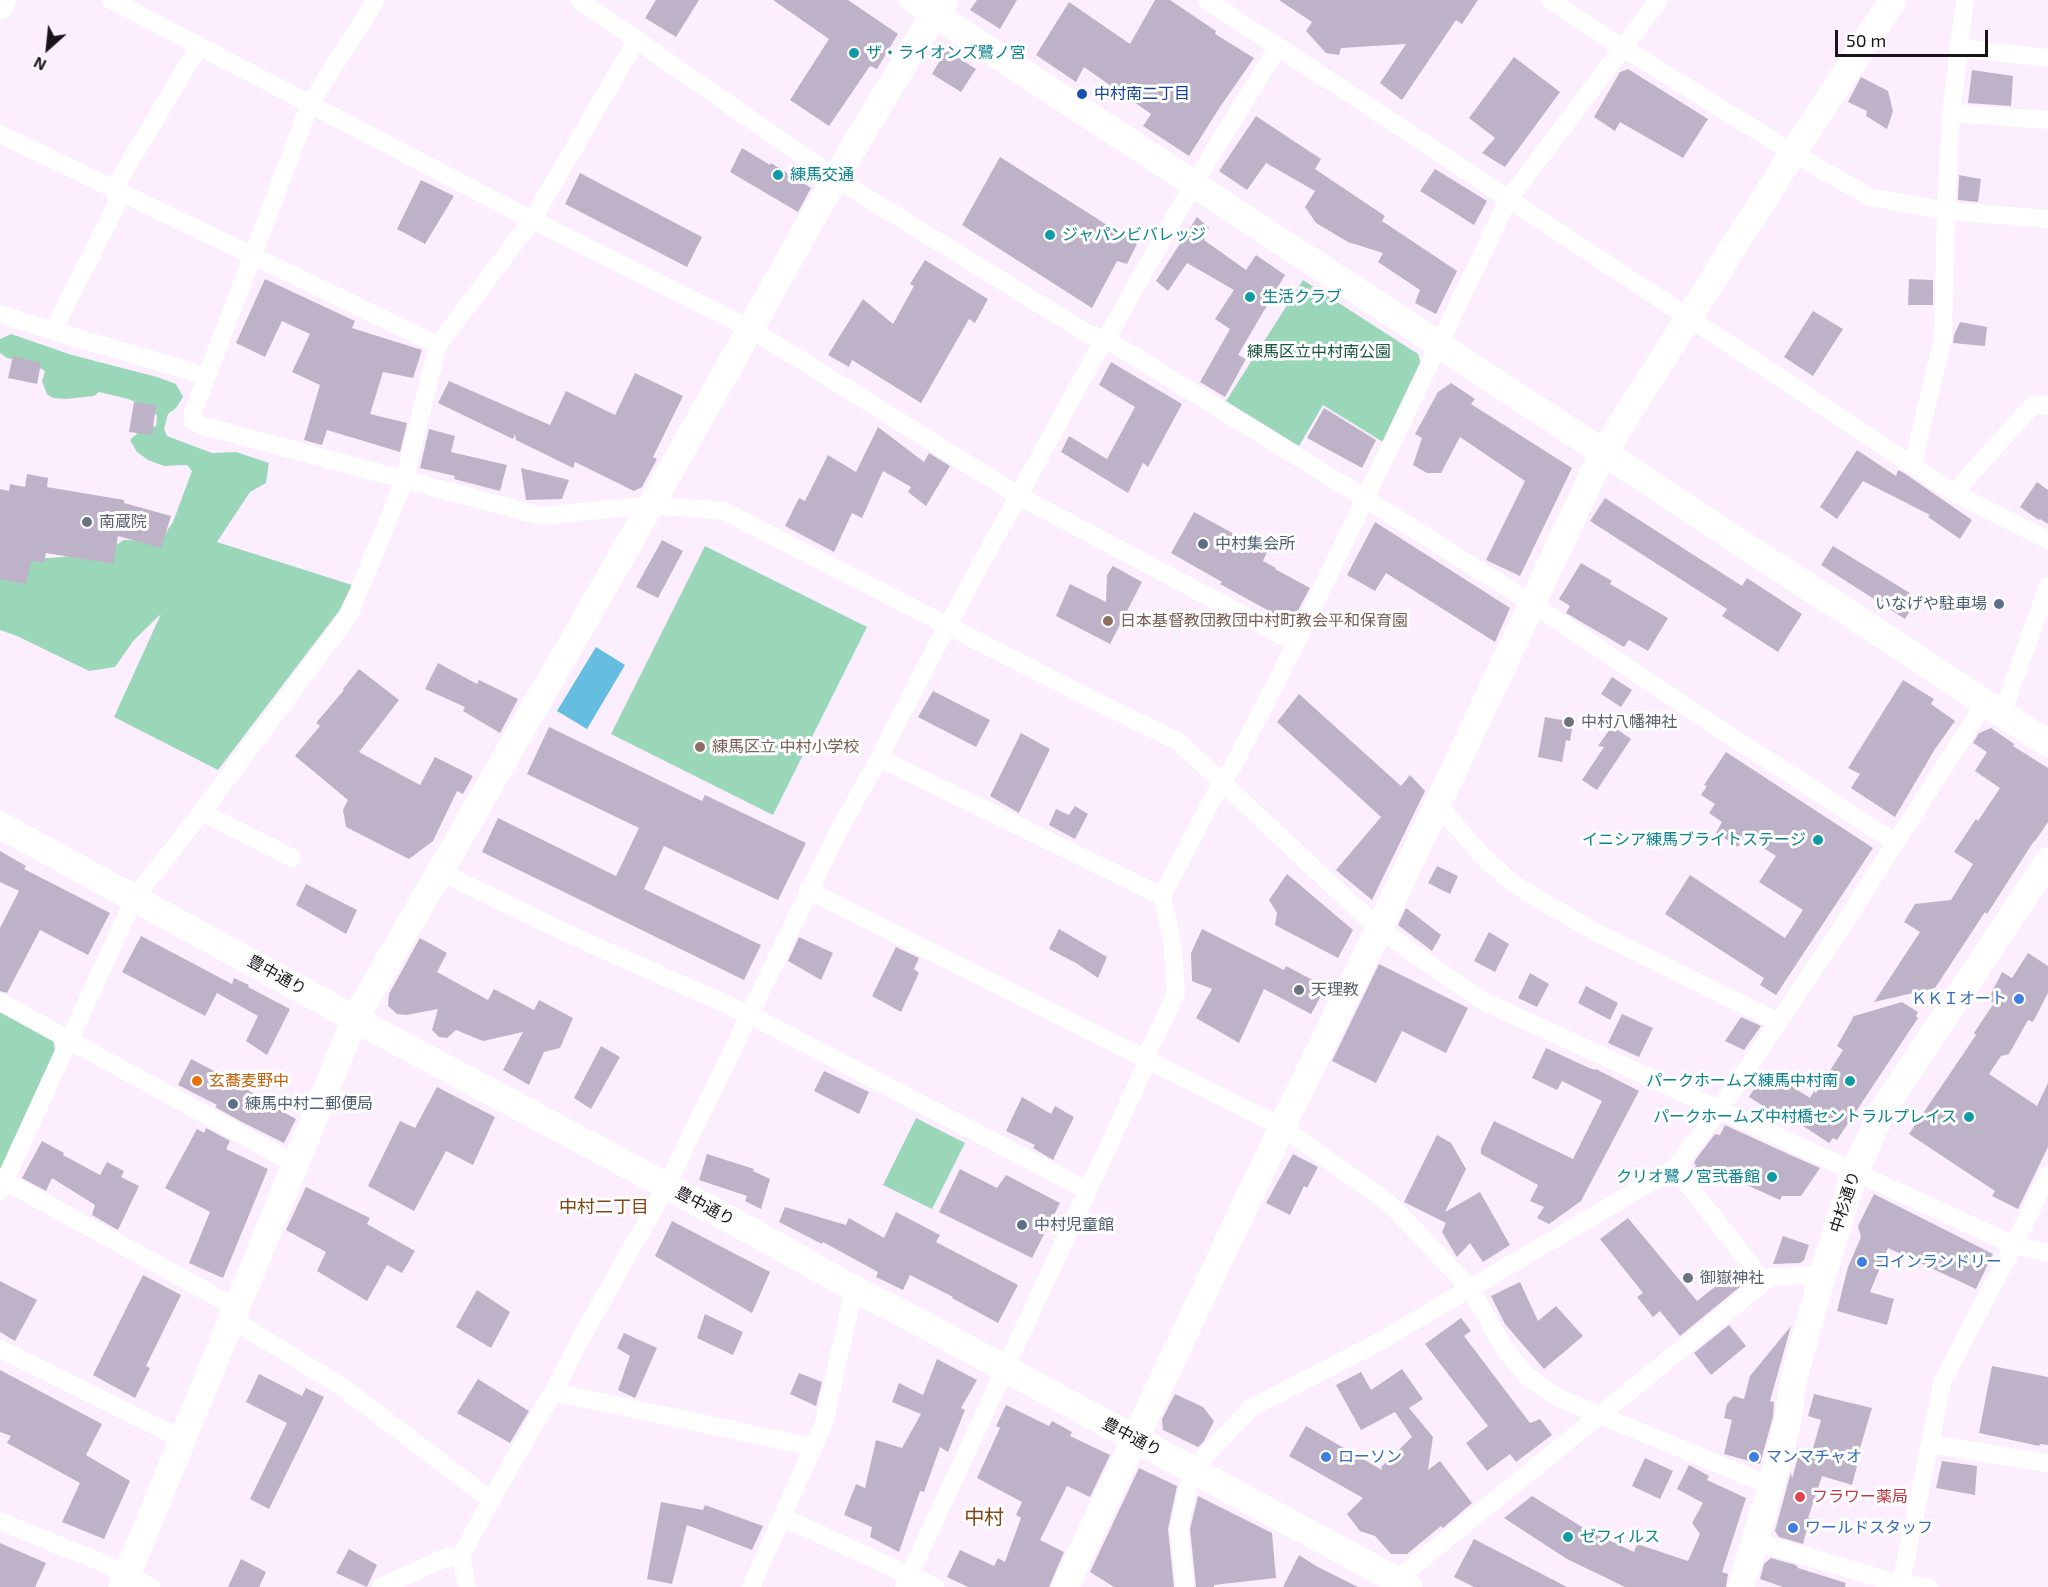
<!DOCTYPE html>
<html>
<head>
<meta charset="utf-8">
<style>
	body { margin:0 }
	#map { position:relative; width:2048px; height:1587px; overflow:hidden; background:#fceeff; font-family:"Exo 2",sans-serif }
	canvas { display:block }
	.north { position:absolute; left:18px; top:18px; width:60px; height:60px; -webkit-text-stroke:4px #fff; paint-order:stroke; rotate:207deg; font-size:16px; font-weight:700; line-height:24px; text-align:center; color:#19131a }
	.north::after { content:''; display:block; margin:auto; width:21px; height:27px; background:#19131a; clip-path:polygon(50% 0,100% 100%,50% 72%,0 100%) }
	.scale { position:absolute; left:1835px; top:30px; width:153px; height:27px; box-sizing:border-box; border:3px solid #19131a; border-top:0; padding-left:8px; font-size:18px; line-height:21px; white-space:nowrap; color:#19131a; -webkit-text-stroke:4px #fff; paint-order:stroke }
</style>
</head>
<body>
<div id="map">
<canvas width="2048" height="1587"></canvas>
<div class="north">N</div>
<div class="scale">50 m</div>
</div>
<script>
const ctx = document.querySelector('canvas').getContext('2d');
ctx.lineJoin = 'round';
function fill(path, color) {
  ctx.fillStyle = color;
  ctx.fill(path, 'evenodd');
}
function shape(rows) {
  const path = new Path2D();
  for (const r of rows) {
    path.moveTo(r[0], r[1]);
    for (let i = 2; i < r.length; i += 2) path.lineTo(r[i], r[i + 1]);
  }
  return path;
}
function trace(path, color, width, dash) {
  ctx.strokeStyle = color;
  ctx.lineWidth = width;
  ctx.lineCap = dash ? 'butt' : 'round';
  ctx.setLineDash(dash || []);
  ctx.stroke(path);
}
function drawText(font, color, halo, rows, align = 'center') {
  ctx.font = font + ' "Exo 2","Noto Sans JP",sans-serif';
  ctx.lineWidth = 6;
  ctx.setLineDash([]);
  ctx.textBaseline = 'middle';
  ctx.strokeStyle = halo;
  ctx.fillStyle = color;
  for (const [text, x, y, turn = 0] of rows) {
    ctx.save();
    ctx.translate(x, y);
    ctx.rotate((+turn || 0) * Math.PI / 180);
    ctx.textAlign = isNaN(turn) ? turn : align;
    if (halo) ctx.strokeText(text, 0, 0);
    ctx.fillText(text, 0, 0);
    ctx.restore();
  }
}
const green = shape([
	[1303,280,1418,354,1421,364,1383,442,1323,405,1299,446,1226,401],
	[11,334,72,355,157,377,176,384,183,397,176,408,168,414,164,429,167,436,212,453,236,452,269,463,266,483,250,492,217,542,352,585,339,611,218,770,114,717,161,614,134,640,115,667,89,671,17,636,0,630,0,558,50,558,103,553,124,540,160,541,173,522,192,471,187,465,164,466,148,460,137,452,130,440,142,429,156,426,157,416,150,408,128,399,99,392,94,396,65,399,53,398,47,394,42,381,45,371,32,364,7,358,0,353,0,339],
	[705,546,867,627,773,815,611,734],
	[0,1011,53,1039,55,1050,0,1170],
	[916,1118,965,1143,932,1209,883,1185]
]);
const water = shape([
	[596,647,625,665,587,729,557,711]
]);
const building = shape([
	[656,0,699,0,676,37,645,18],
	[773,0,848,0,898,34,877,69,870,66,829,126,790,100,829,39],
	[977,0,1017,0,1000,29,970,10],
	[1155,0,1170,0,1216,31,1215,34,1254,58,1220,107,1189,156,1143,126,1151,114,1084,67,1076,82,1036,55,1069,2,1130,44],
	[1279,0,1478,0,1462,24,1456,20,1402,100,1380,83,1406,44,1341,48,1339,55,1326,53,1306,31,1312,22],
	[946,50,976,69,961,92,932,74],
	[1514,57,1560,92,1505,167,1482,153,1495,138,1469,118],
	[1628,69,1708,119,1683,158,1620,122,1615,131,1594,117,1620,72],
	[1972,70,2013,76,2011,106,1968,103],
	[1861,77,1888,91,1893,111,1887,129,1866,116,1867,111,1848,102],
	[1256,116,1321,159,1315,169,1385,216,1382,221,1457,271,1436,314,1415,303,1420,290,1378,262,1383,253,1348,242,1316,223,1305,207,1315,191,1266,163,1247,190,1219,171],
	[742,148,770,165,771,163,811,188,798,212,730,172],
	[1000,157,1137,244,1127,264,1117,261,1092,308,962,225],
	[1435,169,1487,201,1474,225,1420,191],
	[580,173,702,237,687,267,565,204],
	[1959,175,1981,179,1978,202,1958,200],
	[421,180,454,196,425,244,397,229],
	[1197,217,1209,228,1204,240,1246,270,1256,255,1285,275,1238,355,1246,359,1225,397,1200,382,1230,329,1215,319,1234,290,1187,263,1168,291,1156,281],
	[925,260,988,299,975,323,969,319,921,403,852,360,849,367,828,355,863,299,893,324,914,286,910,284],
	[265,279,355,321,352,328,422,350,413,378,383,372,370,414,407,423,400,452,327,430,322,445,304,440,320,385,292,372,310,334,282,321,265,357,236,343],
	[1909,279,1933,280,1933,305,1908,305],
	[1813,311,1843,329,1813,376,1784,357],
	[1960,322,1987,327,1985,346,1953,343,1954,335],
	[13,356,41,363,37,384,8,378],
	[1111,362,1182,404,1148,467,1143,463,1128,493,1061,452,1069,436,1107,459,1135,407,1099,385],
	[635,373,683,396,653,457,657,459,642,487,634,491,575,462,573,468,516,440,515,434,513,439,438,403,449,381,550,425,566,391,615,415],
	[1451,383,1475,399,1471,404,1572,468,1520,576,1486,560,1525,481,1460,437,1441,473,1427,473,1413,465,1422,438,1415,434,1438,392],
	[134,402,156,405,152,435,129,432],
	[1324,408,1376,440,1362,468,1307,438],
	[878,427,924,462,929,453,950,466,926,506,908,492,911,487,883,471,862,518,852,513,834,552,785,526,799,498,805,501,828,455,856,472],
	[429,429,455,436,451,452,507,465,500,491,454,479,455,476,420,468],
	[1857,450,1896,476,1898,470,1904,473,1972,520,1960,539,1928,517,1930,515,1863,481,1837,519,1820,507],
	[521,468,569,480,562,499,526,500],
	[27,474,48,478,47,487,124,500,124,503,171,516,161,548,118,536,113,564,46,553,44,563,31,561,26,584,0,579,0,489,9,491,10,484,25,487],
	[2037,482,2048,490,2048,524,2040,519,2039,520,2020,507],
	[1605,498,1742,586,1747,578,1802,614,1778,652,1722,616,1727,609,1590,521],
	[1194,512,1267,552,1263,561,1276,568,1275,569,1310,588,1291,623,1220,584,1222,582,1171,553],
	[1375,522,1510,608,1495,642,1386,573,1375,591,1347,575],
	[662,540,683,551,658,598,636,587],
	[1833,546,1918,598,1905,619,1821,565],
	[1581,563,1612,581,1610,584,1668,618,1648,651,1629,640,1624,647,1566,613,1570,606,1559,599],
	[1113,566,1142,582,1110,644,1056,616,1070,584,1106,602,1107,575],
	[438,663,477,684,479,680,518,699,500,733,463,711,465,707,425,689],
	[359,669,399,700,359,752,420,785,435,757,473,776,463,794,457,791,433,841,409,859,346,827,343,810,348,800,295,756,320,726,316,723,344,690,343,689],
	[1612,677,1632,690,1621,707,1601,694],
	[1903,680,1934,699,1931,704,1955,721,1935,749,1895,817,1851,788,1860,774,1848,768],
	[933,691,990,720,976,747,918,717],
	[1299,694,1401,786,1410,775,1425,791,1372,900,1336,870,1381,817,1277,722],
	[1545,717,1573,722,1570,741,1566,740,1562,762,1538,757],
	[1612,726,1631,739,1597,790,1582,780,1604,747,1598,746],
	[549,727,702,801,705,795,806,843,778,900,664,846,644,889,761,945,744,980,482,852,498,818,616,876,639,828,527,774],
	[1991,728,2014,744,2013,746,2048,768,2048,822,2035,841,2034,841,1987,914,1985,912,1935,988,1874,1002,1920,932,1904,922,1915,904,1951,900,1973,864,1954,852,1976,819,1978,821,2000,788,1975,771,1987,752,1973,743,1979,733],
	[1021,733,1050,749,1019,813,990,796],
	[1726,752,1873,848,1776,995,1760,985,1764,978,1665,914,1690,875,1785,938,1803,910,1759,882,1776,856,1745,836,1738,847,1716,833,1722,822,1709,813,1715,804,1701,795,1707,786,1704,785],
	[1075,806,1088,814,1075,839,1049,825,1056,809,1069,815],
	[0,851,26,866,24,869,110,913,88,955,40,930,7,993,0,991,0,928,19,891,0,882],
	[1437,866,1458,876,1450,894,1428,883],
	[1287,874,1353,930,1338,958,1275,925,1277,913,1269,900],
	[306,884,357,910,346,934,296,905],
	[1406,908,1441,935,1432,951,1398,925],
	[1059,929,1107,957,1098,978,1076,963,1049,949],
	[1202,929,1284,970,1286,966,1326,987,1311,1014,1264,989,1239,1043,1196,1018,1212,989,1192,981,1191,953],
	[1489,932,1509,944,1495,972,1474,961],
	[141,936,232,984,234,978,249,985,248,987,290,1009,267,1055,246,1041,258,1016,217,993,205,1016,122,972],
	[799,937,833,953,821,980,788,961],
	[420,938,447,953,437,972,488,1000,494,989,534,1010,539,1000,573,1018,560,1048,544,1052,529,1085,503,1070,523,1032,483,1041,456,1030,447,1038,439,1037,432,1030,438,1009,406,1015,397,1014,388,1006,389,994],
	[896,947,919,958,914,969,919,973,901,1012,872,996],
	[2028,953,2048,966,2048,993,2033,1022,2028,1020,2009,1054,2001,1056,1989,1074,2037,1106,2048,1083,2048,1147,2018,1209,1992,1196,1995,1191,1909,1134,1976,1035,1974,1033,1994,1003,1988,1000,2002,972,2012,978],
	[1379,964,1468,1008,1446,1053,1402,1031,1376,1083,1332,1061],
	[1530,973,1549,984,1537,1007,1518,998],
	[1586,986,1618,1003,1610,1020,1578,1003],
	[1902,1002,1918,1012,1916,1016,1918,1018,1837,1140,1833,1138,1829,1143,1785,1114,1782,1118,1749,1097,1766,1070,1810,1098,1814,1091,1816,1093,1843,1050,1837,1046,1854,1016],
	[1622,1014,1653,1028,1639,1057,1608,1043],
	[1741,1017,1761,1026,1744,1050,1725,1041],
	[601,1046,620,1057,591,1109,574,1098],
	[1546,1048,1589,1068,1596,1070,1596,1069,1639,1091,1581,1201,1549,1224,1537,1218,1544,1207,1530,1201,1538,1185,1481,1154,1481,1148,1494,1121,1573,1159,1602,1101,1562,1081,1557,1090,1532,1078],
	[191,1059,218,1073,253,1093,252,1095,296,1119,284,1143,240,1121,215,1107,217,1105,178,1085],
	[824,1071,869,1092,859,1114,814,1091],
	[437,1087,495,1117,473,1165,446,1151,414,1211,368,1186,400,1121,415,1128],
	[1022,1097,1051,1114,1055,1106,1074,1117,1053,1160,1033,1148,1035,1145,1006,1131],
	[1725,1125,1786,1153,1820,1168,1801,1196,1782,1196,1780,1200,1720,1173,1716,1181,1693,1171,1696,1165,1694,1163,1696,1159,1715,1134,1720,1135],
	[206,1128,230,1141,226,1149,268,1169,223,1278,189,1263,210,1212,165,1188,197,1129,204,1133],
	[1437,1135,1451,1143,1466,1169,1445,1212,1480,1192,1510,1245,1483,1262,1470,1243,1457,1257,1442,1232,1446,1223,1404,1202],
	[42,1141,64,1153,63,1155,100,1175,107,1162,124,1171,121,1177,139,1186,118,1230,92,1215,95,1205,52,1178,46,1191,22,1178],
	[707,1154,754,1169,753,1171,770,1179,761,1209,745,1201,747,1196,699,1180],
	[1293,1154,1318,1167,1307,1188,1304,1186,1290,1215,1266,1203],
	[960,1169,997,1188,1006,1175,1060,1203,1032,1258,939,1212],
	[306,1187,370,1218,367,1224,415,1251,402,1273,387,1265,367,1301,317,1271,326,1252,286,1230],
	[1874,1194,1993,1254,1976,1289,1888,1248,1870,1292,1894,1299,1887,1325,1837,1311,1848,1267,1861,1237,1858,1226],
	[785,1207,846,1225,849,1218,884,1238,896,1212,940,1235,936,1242,1018,1285,998,1323,952,1298,953,1297,910,1275,903,1290,876,1277,878,1272,823,1242,822,1244,779,1222],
	[1628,1218,1697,1301,1739,1268,1747,1278,1742,1285,1680,1336,1660,1311,1653,1317,1637,1297,1643,1293,1600,1239],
	[672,1221,770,1272,752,1313,655,1256],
	[1783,1236,1809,1245,1804,1260,1800,1263,1773,1264],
	[143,1275,181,1295,146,1366,150,1368,135,1398,93,1375],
	[0,1281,37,1300,15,1341,0,1332],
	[1520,1282,1538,1321,1556,1306,1583,1336,1544,1369,1505,1324,1491,1296],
	[477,1290,510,1312,491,1348,456,1327],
	[705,1314,743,1332,733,1355,697,1338],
	[1461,1318,1471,1331,1464,1336,1530,1423,1540,1419,1552,1435,1516,1462,1510,1454,1487,1471,1466,1443,1488,1426,1425,1344],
	[1729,1325,1746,1346,1711,1375,1694,1353],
	[1791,1326,1770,1401,1774,1402,1773,1417,1760,1464,1724,1454,1732,1420,1724,1418,1727,1404,1734,1396,1744,1399,1750,1376],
	[624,1333,657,1348,635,1398,618,1390,630,1356,617,1348],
	[937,1359,977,1380,961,1408,965,1410,948,1452,940,1447,924,1492,920,1491,899,1552,870,1537,872,1527,844,1515,856,1484,865,1488,876,1440,902,1448,921,1414,892,1402,899,1383,923,1395],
	[1992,1366,2048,1377,2048,1445,2040,1444,2039,1446,1979,1433],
	[1402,1369,1423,1399,1409,1408,1433,1437,1428,1470,1440,1461,1472,1503,1443,1528,1441,1526,1407,1554,1391,1554,1375,1536,1360,1531,1347,1514,1363,1498,1289,1456,1306,1426,1382,1470,1381,1467,1412,1437,1395,1412,1361,1430,1336,1385,1361,1372,1371,1390],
	[0,1370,102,1424,86,1455,130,1481,104,1539,62,1522,80,1483,7,1443,11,1436,0,1432],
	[799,1373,822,1382,816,1406,790,1394],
	[259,1374,302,1396,306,1388,324,1397,269,1509,250,1499,287,1423,246,1402],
	[478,1379,529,1411,510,1443,457,1413],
	[1175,1394,1203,1407,1214,1421,1204,1441,1198,1447,1163,1430,1162,1419],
	[1814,1394,1872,1408,1855,1465,1857,1466,1852,1485,1822,1476,1808,1518,1810,1518,1803,1544,1779,1537,1775,1531,1791,1472,1792,1479,1800,1449,1797,1450,1797,1448,1812,1452,1821,1420,1808,1416],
	[1006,1405,1049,1426,1052,1421,1072,1432,1070,1436,1110,1455,1090,1497,1067,1486,1040,1540,1064,1552,1049,1587,968,1587,947,1577,960,1550,994,1566,998,1558,1005,1562,1021,1518,1016,1515,1022,1502,977,1478,1000,1428,996,1426],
	[1645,1458,1673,1471,1660,1499,1632,1486],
	[1942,1461,1977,1466,1975,1495,1936,1488],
	[1689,1465,1709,1476,1707,1480,1746,1498,1722,1572,1728,1574,1726,1587,1625,1587,1567,1559,1504,1518,1532,1496,1587,1530,1634,1552,1637,1544,1688,1561,1700,1534,1692,1523,1703,1503,1677,1489],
	[1139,1468,1177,1486,1168,1529,1174,1587,1114,1587,1090,1572],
	[1198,1496,1272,1533,1276,1578,1214,1585,1214,1587,1196,1587,1190,1529],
	[661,1502,703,1510,705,1505,763,1526,752,1550,687,1525,672,1584,647,1579],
	[1474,1539,1567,1587,1474,1587,1454,1577],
	[0,1543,46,1563,35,1587,0,1587],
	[349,1549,377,1565,367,1587,336,1573],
	[1299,1555,1316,1566,1358,1587,1283,1587],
	[1771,1558,1796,1565,1798,1568,1846,1583,1845,1587,1783,1587,1760,1579,1764,1564],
	[241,1559,266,1572,259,1587,228,1587]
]);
const street = shape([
	[111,0,532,220,751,329,1019,496,1296,643],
	[579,0,835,178,1090,335,1106,339,1366,499,1533,604,1723,731,1895,842],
	[1207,0,1956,494,2048,540],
	[1550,0,1622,47,1793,153,1870,197,1946,211,2048,219],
	[1958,48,2048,58],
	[1951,113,2048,120],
	[0,134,438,345],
	[0,314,53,331,207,376,193,413,193,420,200,425,541,516,651,505,724,511,1087,697,1179,742,1379,929,1483,1001,2014,1245,2048,1253],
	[53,331,117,204,116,191,119,180,199,46],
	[207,376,310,104,376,0],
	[1913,464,1943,338,1946,211,1951,113,1965,0],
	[1956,494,1965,480,2034,404,2048,406],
	[1999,713,2007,700,2048,586],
	[879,758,1162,896],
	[1438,804,1483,857,1514,884,1533,896,1592,930,1778,1022],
	[202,812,292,858],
	[439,871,566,933,748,1014,1087,1190],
	[808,890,1282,1127,1390,1204,1471,1289,1505,1350,1527,1376,1559,1398,1771,1486],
	[0,1002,295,1164],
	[1675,1168,1764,1282,1771,1277,1823,1274],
	[5,1181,237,1308],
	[0,1191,135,897,202,812,349,615,404,481,438,345,532,220,636,41],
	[233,1320,342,1387,491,1500],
	[0,1349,184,1440],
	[553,1392,814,1447],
	[1930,1444,2048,1463],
	[782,1517,935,1587],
	[0,1521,105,1564,151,1587],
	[1754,1541,1900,1584,1929,1587],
	[1389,1586,1764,1282],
	[381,1587,447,1557,461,1556],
	[467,1587,461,1556,491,1500,553,1392,580,1340,667,1185,837,834,879,758,947,626,1096,354,1106,339,1194,183,1278,47],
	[751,1587,824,1423,854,1289],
	[904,1587,1145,1067,1145,1059,1176,993,1172,940,1162,896,1222,781,1232,768,1296,643,1508,200,1659,0],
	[1185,1587,1179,1528,1188,1487,1194,1470,1206,1455,1251,1408,1377,1343,1675,1168,1719,1110,1832,942,1985,703],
	[1900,1587,1943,1380,2014,1245,2048,1175]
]);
const secondary = shape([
	[913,0,2048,744],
	[0,6,3,0],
	[0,825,377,1031,764,1238,854,1289,904,1314,1409,1587],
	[122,1587,355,1019,651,505,835,178,934,14,945,0],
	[1065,1587,1282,1127,1379,929,1603,453,1793,153,1893,0],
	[1741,1587,1771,1486,1788,1420,1793,1381,1823,1274,1855,1171,1883,1110,2048,861]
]);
const markers = [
	[854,53,6,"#0f9aa8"],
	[1082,94,6,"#1a4fb4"],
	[778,175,6,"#0f9aa8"],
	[1050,235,6,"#0f9aa8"],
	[1250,297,6,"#0f9aa8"],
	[87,522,6,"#6b7280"],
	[1203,544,6,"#5c6f8a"],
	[1999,604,6,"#5c6f8a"],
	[1108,621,6,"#8d6e63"],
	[1569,722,6,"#6b7280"],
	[700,747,6,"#8d6e63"],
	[1818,840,6,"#0f9aa8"],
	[1299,990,6,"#6b7280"],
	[2019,999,6,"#3f7fe0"],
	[197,1081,6,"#e8710a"],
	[1850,1081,6,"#0f9aa8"],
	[233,1104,6,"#5c6f8a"],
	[1969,1117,6,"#0f9aa8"],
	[1772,1177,6,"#0f9aa8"],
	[1022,1225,6,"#5c6f8a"],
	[1862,1262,6,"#3f7fe0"],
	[1688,1278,6,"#6b7280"],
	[1326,1457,6,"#3f7fe0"],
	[1754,1457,6,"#3f7fe0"],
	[1800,1497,6,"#e0444e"],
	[1793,1528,6,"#3f7fe0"],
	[1568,1537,6,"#0f9aa8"]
];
const cultureNames = [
	["ザ・ライオンズ鷺ノ宮",866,53],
	["練馬交通",790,175],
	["ジャパンビバレッジ",1062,235],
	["生活クラブ",1262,297],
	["イニシア練馬ブライトステージ",1806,840,"right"],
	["パークホームズ練馬中村南",1838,1081,"right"],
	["パークホームズ中村橋セントラルプレイス",1957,1117,"right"],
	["クリオ鷺ノ宮弐番館",1760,1177,"right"],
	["ゼフィルス",1580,1537]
];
const transitNames = [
	["中村南二丁目",1094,94]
];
const parkNames = [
	["練馬区立中村南公園",1319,352]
];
const worshipNames = [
	["南蔵院",99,522],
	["中村八幡神社",1581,722],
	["天理教",1311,990],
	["御嶽神社",1700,1278]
];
const serviceNames = [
	["中村集会所",1215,544],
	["いなげや駐車場",1987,604,"right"],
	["練馬中村二郵便局",245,1104],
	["中村児童館",1034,1225]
];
const educationNames = [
	["日本基督教団教団中村町教会平和保育園",1120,621],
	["練馬区立 中村小学校",712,747]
];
const streetNames = [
	["豊中通り",277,975,29],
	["中杉通り",1845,1202,-72],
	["豊中通り",705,1206,28],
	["豊中通り",1132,1437,28]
];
const shopNames = [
	["ＫＫＩオート",2007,999,"right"],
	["コインランドリー",1874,1262],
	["ローソン",1338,1457],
	["マンマチャオ",1766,1457],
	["ワールドスタッフ",1805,1528]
];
const foodNames = [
	["玄蕎麦野中",209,1081]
];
const healthNames = [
	["フラワー薬局",1812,1497]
];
const neighbourhoodNames = [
	["中村二丁目",604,1207]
];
const quarterNames = [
	["中村",984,1517]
];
fill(green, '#9ad7b8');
fill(water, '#65bde0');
fill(building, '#beb2c9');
trace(street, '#fff', 18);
trace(secondary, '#fff', 27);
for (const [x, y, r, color] of markers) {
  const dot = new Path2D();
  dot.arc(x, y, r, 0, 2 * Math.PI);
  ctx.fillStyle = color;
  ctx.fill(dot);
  trace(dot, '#fff', 2);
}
drawText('16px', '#0d838f', '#fff', cultureNames, 'left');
drawText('16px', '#164399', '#fff', transitNames, 'left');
drawText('16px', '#18573d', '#fff', parkNames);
drawText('16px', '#5b616d', '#fff', worshipNames, 'left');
drawText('16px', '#4e5e75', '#fff', serviceNames, 'left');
drawText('16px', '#785e54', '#fff', educationNames, 'left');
drawText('16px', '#19131a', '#fff', streetNames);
drawText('16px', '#366cbe', '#fff', shopNames, 'left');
drawText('16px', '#c56008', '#fff', foodNames, 'left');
drawText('16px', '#be3a42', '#fff', healthNames, 'left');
drawText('18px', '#804613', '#fff', neighbourhoodNames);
drawText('20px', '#804613', '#fff', quarterNames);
</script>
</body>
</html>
